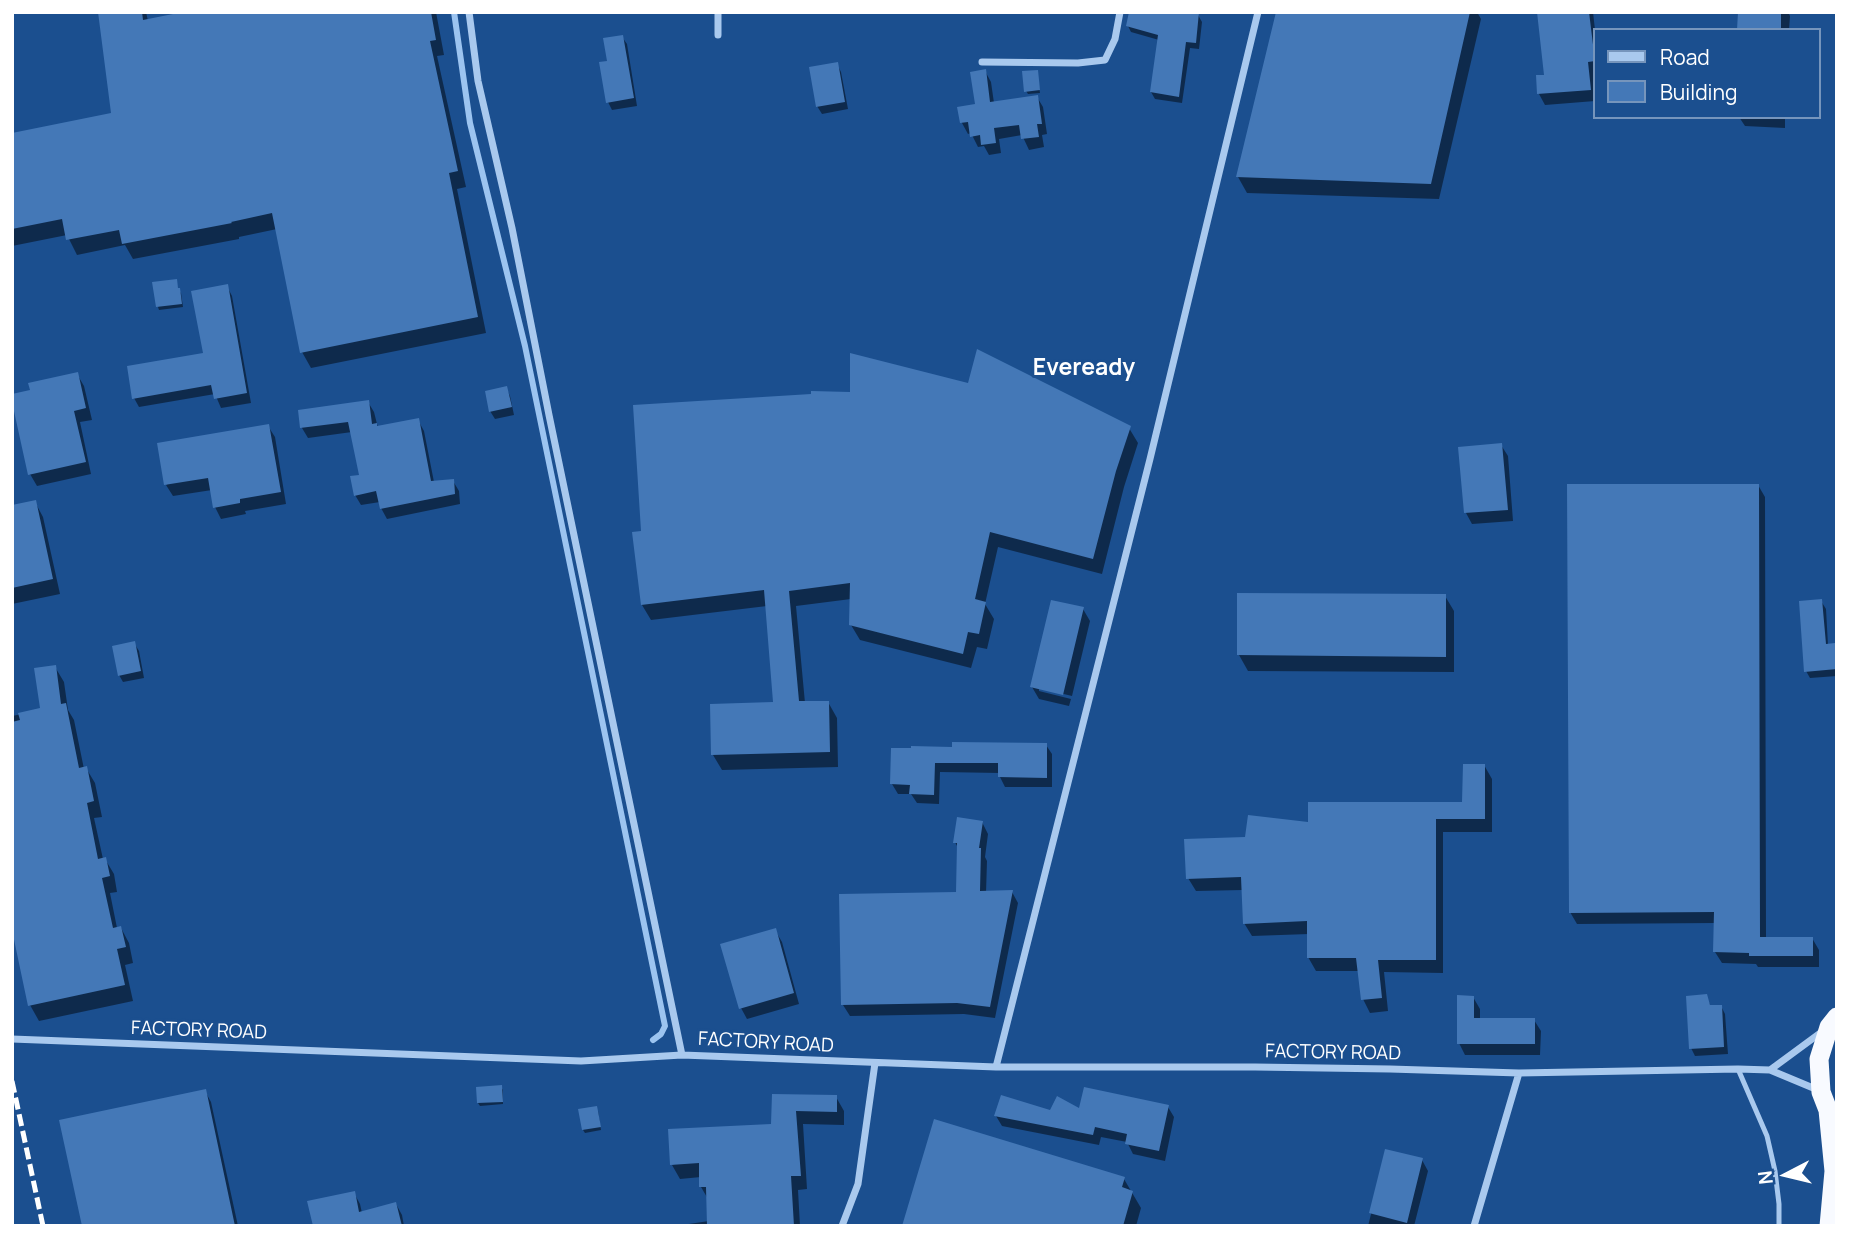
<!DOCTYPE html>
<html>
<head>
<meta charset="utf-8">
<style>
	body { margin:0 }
	#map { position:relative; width:1849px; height:1238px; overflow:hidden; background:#1b4f8f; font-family:Manrope,sans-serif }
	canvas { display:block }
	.frame { position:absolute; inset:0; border:14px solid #fff; pointer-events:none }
	.legend { position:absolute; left:1593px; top:28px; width:228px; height:91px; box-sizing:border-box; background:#1b4f8f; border:2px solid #7695bc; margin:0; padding:9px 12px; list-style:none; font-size:21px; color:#fff }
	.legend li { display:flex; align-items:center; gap:14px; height:35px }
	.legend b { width:35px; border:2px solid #7695bc }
	.north { position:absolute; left:1751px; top:1140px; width:70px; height:70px; -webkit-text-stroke:5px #1b4f8f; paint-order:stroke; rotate:263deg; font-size:19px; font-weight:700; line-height:28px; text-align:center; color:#fff }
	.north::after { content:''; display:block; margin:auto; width:24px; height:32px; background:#fff; clip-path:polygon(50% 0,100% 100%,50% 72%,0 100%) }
</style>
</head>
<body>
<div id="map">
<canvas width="1849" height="1238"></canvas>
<div class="frame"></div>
<ul class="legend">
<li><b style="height:9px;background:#a9c9ee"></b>Road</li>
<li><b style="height:19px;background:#4478b7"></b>Building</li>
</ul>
<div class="north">N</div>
</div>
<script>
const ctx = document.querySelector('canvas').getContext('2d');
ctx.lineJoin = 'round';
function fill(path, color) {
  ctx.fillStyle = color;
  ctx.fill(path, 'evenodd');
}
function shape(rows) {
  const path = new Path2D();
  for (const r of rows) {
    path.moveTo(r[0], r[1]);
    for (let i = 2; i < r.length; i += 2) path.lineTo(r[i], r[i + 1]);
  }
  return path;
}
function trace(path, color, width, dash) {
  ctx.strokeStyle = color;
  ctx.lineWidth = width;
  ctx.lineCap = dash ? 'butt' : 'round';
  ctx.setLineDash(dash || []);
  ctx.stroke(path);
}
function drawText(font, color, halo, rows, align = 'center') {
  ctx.font = font + ' Manrope,sans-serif';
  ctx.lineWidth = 6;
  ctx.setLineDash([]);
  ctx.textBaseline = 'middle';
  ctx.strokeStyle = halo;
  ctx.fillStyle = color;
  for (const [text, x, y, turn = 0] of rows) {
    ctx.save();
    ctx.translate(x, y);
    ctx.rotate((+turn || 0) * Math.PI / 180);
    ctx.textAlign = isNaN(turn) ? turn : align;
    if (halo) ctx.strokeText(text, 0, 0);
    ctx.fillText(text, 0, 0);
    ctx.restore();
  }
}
const shadow = shape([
	[100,12,146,12,148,21,179,15,178,12,436,12,444,55,437,56,466,187,457,189,486,333,311,368,302,352,277,229,239,237,239,239,133,259,125,245,77,255,67,235,12,246,12,135,113,114],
	[1278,12,1477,12,1481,19,1439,199,1247,193,1238,177],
	[1538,12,1593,12,1595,30,1595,73,1593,73,1595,101,1545,105,1539,94,1546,76],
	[1740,12,1788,12,1790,16,1789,30,1739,30],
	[1198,15,1202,22,1199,49,1190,48,1182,103,1155,99,1151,92,1159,40,1131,32,1128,26],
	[622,37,627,44,637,106,612,110,608,102,609,63],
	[837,64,841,72,848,109,822,114,817,106],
	[985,71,991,82,994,103,1037,97,1043,107,1047,134,1042,135,1044,147,1029,150,1022,135,999,139,1001,153,989,155,984,146,978,147,971,133,968,134,962,123,959,108,977,106],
	[1037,72,1040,93,1028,94,1026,91],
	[1739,117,1785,117,1785,128,1745,126],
	[176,281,178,290,181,293,183,307,159,310,158,307],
	[227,286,232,296,251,403,221,408,215,394,139,407,134,398,205,354],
	[77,374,84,386,92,420,80,422,91,474,37,486,30,474],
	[506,388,510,396,514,415,495,419,490,411],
	[368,402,374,412,378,428,418,420,424,431,434,482,453,481,459,491,460,504,387,519,381,508,380,502,361,505,355,495,361,476,352,432,308,438,302,428,300,411],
	[268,426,275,437,286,504,245,511,246,514,221,519,215,507,212,490,173,496,166,485],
	[1129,428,1138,443,1124,487,1102,574,998,547,985,604,994,619,987,649,977,647,971,668,860,640,851,625,851,599,796,606,805,703,828,702,837,718,838,767,722,770,713,755,775,703,767,606,651,620,642,605,634,534],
	[1501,445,1508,456,1513,521,1472,524,1466,513],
	[1758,485,1765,497,1766,938,1812,938,1819,950,1819,967,1758,967,1756,964,1722,963,1715,952,1716,923,1577,924,1570,912],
	[35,502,43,517,60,594,12,604,12,507],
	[1445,596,1454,611,1454,672,1248,671,1239,655],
	[1821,601,1826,609,1828,645,1834,645,1837,650,1837,676,1810,678,1806,671],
	[1083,609,1090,621,1072,696,1039,688,1039,691,1071,699,1069,706,1039,699,1032,687],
	[134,643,139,651,144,678,123,682,119,675],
	[55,667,64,682,68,710,74,720,84,769,86,768,95,783,102,817,94,818,103,859,105,859,114,874,117,892,110,893,117,928,121,928,129,943,133,963,125,965,133,1001,39,1021,30,1005,12,922,12,716,42,710],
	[1046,745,1052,754,1052,787,1005,787,1000,777,1000,773,940,772,939,804,917,803,911,794,898,794,892,784,954,749],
	[1484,765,1492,779,1492,832,1443,832,1443,973,1384,972,1388,1011,1370,1013,1363,999,1360,971,1316,971,1308,957,1309,934,1252,936,1244,923,1243,890,1196,891,1188,878,1247,839,1310,824,1464,804],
	[982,822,988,834,985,857,987,861,986,893,1012,892,1018,903,995,1018,964,1014,850,1016,843,1005,958,893,958,848,955,842],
	[775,930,782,942,799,1004,747,1019,741,1008],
	[1706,996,1711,1007,1721,1006,1725,1014,1728,1054,1695,1056,1691,1048],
	[1473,997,1480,1009,1480,1020,1534,1020,1541,1031,1540,1055,1465,1055,1459,1043],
	[501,1087,503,1090,503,1104,480,1106,478,1103],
	[205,1091,211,1102,238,1226,83,1226],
	[774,1096,836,1097,844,1111,844,1125,803,1124,807,1189,798,1190,800,1226,675,1226,709,1221,708,1199,701,1187,701,1177,680,1179,672,1165,773,1125],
	[1168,1107,1174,1117,1165,1161,1133,1154,1127,1142,1101,1137,1099,1145,1002,1126,996,1116],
	[598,1111,601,1130,585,1133,583,1130],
	[1387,1151,1422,1160,1428,1171,1414,1226,1368,1226],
	[1124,1179,1141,1208,1136,1226,903,1226],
	[354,1193,360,1204,362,1213,396,1204,402,1215,404,1226,314,1226]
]);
const stream = shape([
	[454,12,470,123,525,346,665,1026,661,1034,653,1040]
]);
const building = shape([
	[98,12,142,12,143,20,183,12,431,12,436,40,430,41,458,171,449,173,478,317,300,353,272,213,231,222,232,223,122,244,119,230,66,240,62,219,12,229,12,133,111,113],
	[1129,12,1199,12,1196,43,1186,42,1179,97,1150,92,1158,35,1126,26],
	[1276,12,1470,12,1431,184,1236,177],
	[1537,12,1589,12,1595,61,1588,62,1591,90,1537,94,1536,75,1544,75],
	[1738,12,1781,12,1781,30,1737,30],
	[623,35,634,98,606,103,599,62,607,61,603,38],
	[838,62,845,102,816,107,809,67],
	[986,69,990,102,1038,95,1042,124,1037,124,1039,137,1021,139,1019,125,994,128,996,143,981,145,980,135,970,137,968,122,960,123,957,107,975,104,970,72],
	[1038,70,1040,90,1024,92,1022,71],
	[177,279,178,288,180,288,182,304,156,307,152,282],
	[228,284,247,393,214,399,211,385,132,399,127,366,203,353,191,291],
	[977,349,1131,426,1116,471,1093,559,990,532,975,599,986,602,979,634,968,632,963,654,849,625,850,583,789,591,799,701,829,701,830,752,711,755,710,704,773,702,764,590,641,605,632,532,641,531,633,405,811,394,811,391,850,392,850,353,968,383],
	[78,372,86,408,74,411,86,462,28,475,12,402,12,394,30,390,28,383],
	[507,386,512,407,489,412,485,391],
	[369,400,372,424,377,423,377,426,419,418,431,481,454,479,455,494,380,509,376,491,354,496,350,476,359,475,348,422,300,428,298,410],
	[269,424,281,492,240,499,240,503,213,508,208,478,164,485,157,443],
	[1502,443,1508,510,1464,513,1458,447],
	[1567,484,1759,484,1760,937,1813,937,1813,956,1749,956,1749,953,1713,952,1714,912,1569,913],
	[36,500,53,579,12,588,12,505],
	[1237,593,1446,594,1446,657,1237,655],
	[1822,599,1826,644,1835,643,1837,669,1804,672,1799,601],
	[1051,600,1084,607,1063,695,1030,687],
	[135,641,141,671,118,676,112,646],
	[56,665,61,704,66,703,79,768,87,766,94,801,87,803,98,859,106,857,110,876,102,878,113,928,121,926,126,947,117,949,125,985,28,1006,12,930,12,722,20,720,18,713,40,708,34,668],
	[952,742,1047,743,1047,778,998,777,998,763,935,763,934,795,909,794,910,785,890,784,891,748,911,748,911,746,952,747],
	[1463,764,1485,764,1485,819,1436,819,1436,960,1378,960,1382,998,1361,1000,1356,958,1307,958,1307,921,1243,924,1241,877,1186,879,1184,839,1245,837,1248,815,1308,822,1308,802,1462,802],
	[957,817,983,821,979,848,981,848,980,891,1013,890,990,1007,957,1003,841,1005,839,894,956,892,957,843,953,843],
	[776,928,794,993,739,1009,720,944],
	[1707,994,1710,1005,1722,1005,1724,1047,1689,1049,1686,996],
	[1457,995,1474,996,1474,1018,1535,1018,1535,1044,1457,1044],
	[502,1085,503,1102,477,1103,476,1087],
	[1084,1087,1169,1105,1159,1151,1125,1144,1127,1134,1095,1127,1093,1135,994,1116,1001,1095,1050,1110,1057,1096,1079,1108],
	[206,1089,235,1226,82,1226,59,1120],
	[772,1094,837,1095,837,1112,796,1111,801,1176,791,1176,794,1226,707,1226,706,1187,699,1187,699,1163,670,1165,668,1129,771,1124],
	[597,1106,601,1127,582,1130,578,1109],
	[934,1119,1125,1177,1122,1187,1133,1191,1123,1226,902,1226],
	[1385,1149,1423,1158,1407,1223,1369,1213],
	[355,1191,359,1212,396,1202,402,1226,313,1226,307,1201]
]);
const service = shape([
	[1738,1069,1767,1136,1775,1171,1779,1204,1779,1226]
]);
const minor = shape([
	[469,12,478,81,512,228,549,415,682,1055],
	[718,12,718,35],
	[982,62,1078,63,1105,60,1115,39,1120,12],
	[12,1039,581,1061,682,1055,996,1067,1255,1067,1390,1069,1519,1073,1738,1069,1770,1070,1818,1090],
	[996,1067,1150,459,1258,12],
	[1770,1070,1823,1031],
	[842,1226,858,1184,875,1063],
	[1474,1226,1519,1073]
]);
const trunk = shape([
	[1828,1110,1834,1171,1829,1226],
	[1836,1121,1828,1110,1821,1092,1819,1059,1829,1027,1837,1017]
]);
const rail = shape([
	[12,1081,43,1226]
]);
const streetNames = [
	["FACTORY ROAD",199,1031,2],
	["FACTORY ROAD",766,1043,3],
	["FACTORY ROAD",1333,1053,1]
];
const quarterNames = [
	["Eveready",1084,369]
];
fill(shadow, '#0007');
trace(stream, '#9cc4f0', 6);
fill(building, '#4478b7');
trace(service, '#a9c9ee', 5);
trace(minor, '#a9c9ee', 7);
trace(trunk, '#f8faff', 19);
trace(rail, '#fff', 5, [12, 5]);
drawText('19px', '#fff', '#1b4f8f', streetNames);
drawText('bold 23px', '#fff', '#1b4f8f', quarterNames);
</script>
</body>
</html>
